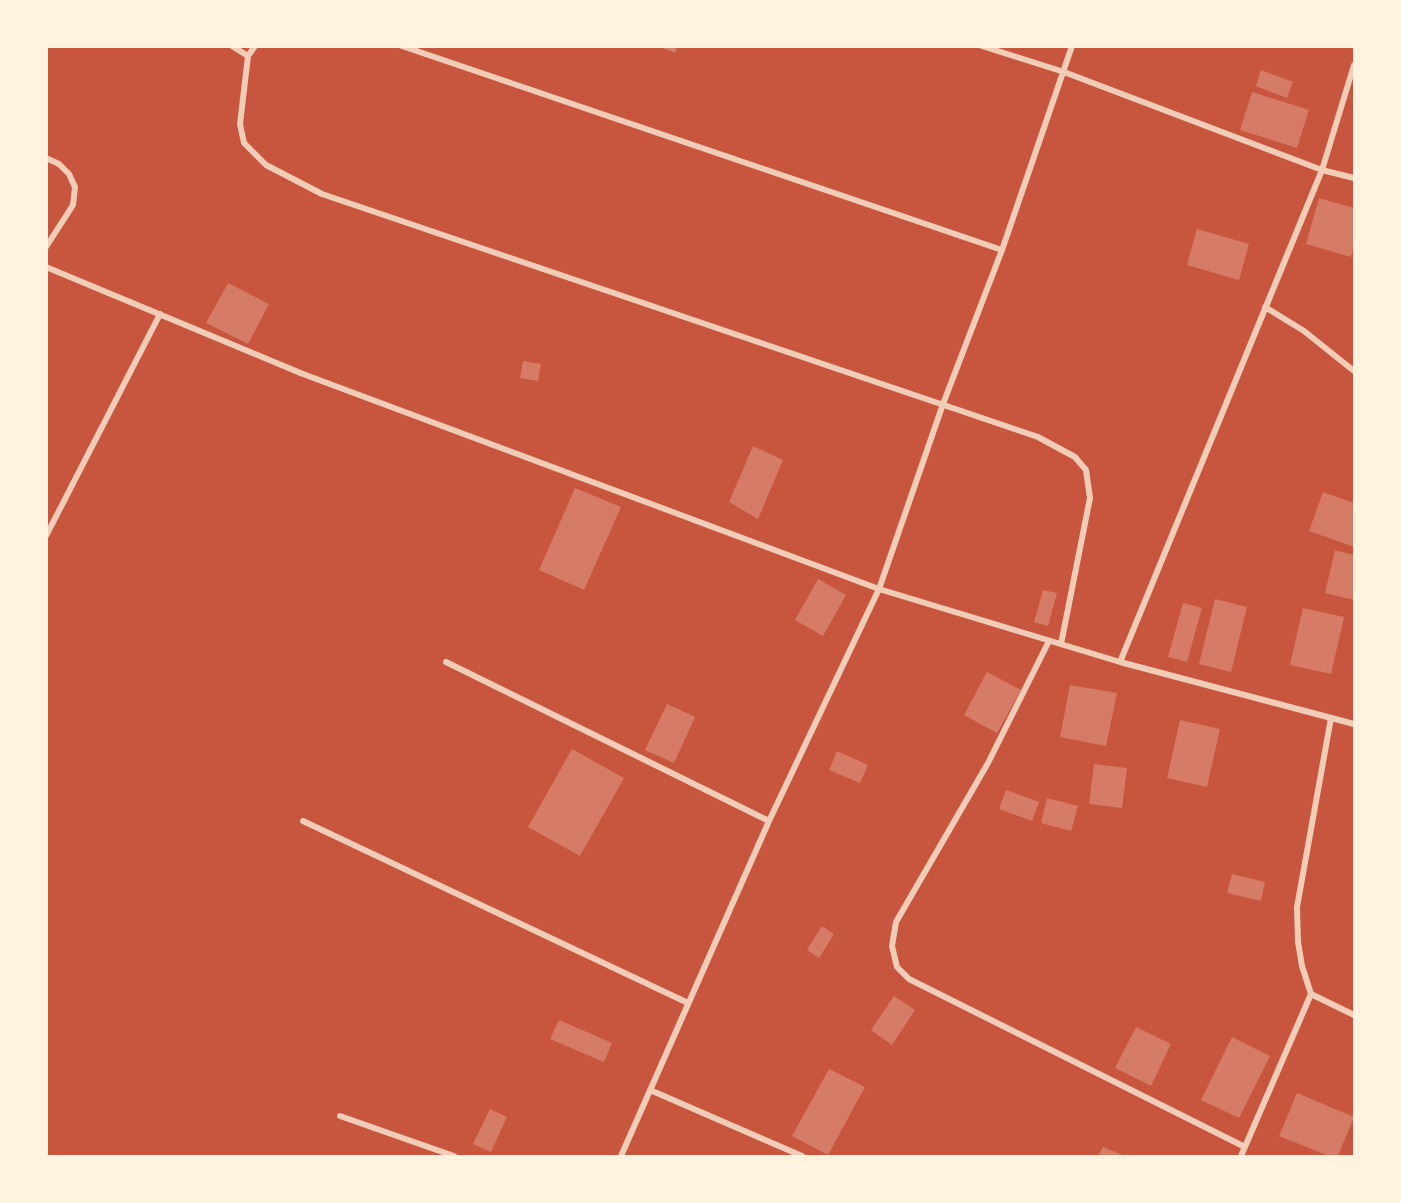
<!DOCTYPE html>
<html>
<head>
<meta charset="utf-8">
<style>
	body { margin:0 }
	#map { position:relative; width:1401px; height:1203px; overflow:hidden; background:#c8553d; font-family:Signika,sans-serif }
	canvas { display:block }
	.frame { position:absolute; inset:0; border:48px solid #fff3e0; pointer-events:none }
</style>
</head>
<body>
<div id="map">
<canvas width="1401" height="1203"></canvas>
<div class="frame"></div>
</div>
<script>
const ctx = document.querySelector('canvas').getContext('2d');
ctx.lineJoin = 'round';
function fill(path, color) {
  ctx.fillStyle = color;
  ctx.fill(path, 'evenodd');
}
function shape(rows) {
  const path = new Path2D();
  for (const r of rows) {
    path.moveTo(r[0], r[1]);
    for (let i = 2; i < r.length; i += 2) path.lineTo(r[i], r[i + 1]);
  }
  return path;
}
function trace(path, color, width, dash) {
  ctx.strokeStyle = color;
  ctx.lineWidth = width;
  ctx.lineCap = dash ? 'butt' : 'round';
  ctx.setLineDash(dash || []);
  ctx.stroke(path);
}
const building = shape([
	[657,46,678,46,675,53],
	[1261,70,1293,82,1287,98,1256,86],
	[1252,92,1309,110,1297,148,1240,130],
	[1319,198,1354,208,1354,244,1351,257,1306,244],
	[1197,229,1249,244,1239,280,1187,265],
	[228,283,269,304,248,344,206,323],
	[523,361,541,364,538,381,520,378],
	[753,446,783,460,758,519,729,502],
	[575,488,621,507,584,590,539,570],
	[1323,492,1354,503,1354,547,1309,531],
	[1335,550,1354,555,1354,600,1325,593],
	[818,579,846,595,823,636,795,620],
	[1043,590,1057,593,1048,626,1034,622],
	[1215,599,1247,607,1231,672,1199,664],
	[1183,603,1202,608,1187,662,1168,657],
	[1303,608,1344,617,1331,674,1290,665],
	[987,672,1021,690,997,733,964,715],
	[1070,685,1117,693,1106,746,1060,737],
	[667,704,695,717,674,763,645,750],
	[1180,720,1220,729,1207,787,1167,778],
	[572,749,624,778,580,856,528,827],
	[837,751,868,765,860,783,829,770],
	[1094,764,1127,768,1122,808,1089,804],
	[1006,790,1039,802,1032,821,999,809],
	[1047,798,1078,806,1071,831,1041,823],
	[1232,874,1265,882,1261,901,1227,893],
	[822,926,834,934,819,958,807,950],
	[894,996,915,1010,892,1045,871,1030],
	[559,1020,612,1043,604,1062,550,1039],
	[1136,1027,1171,1044,1151,1086,1115,1068],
	[1232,1037,1270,1056,1239,1118,1201,1100],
	[829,1069,865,1087,828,1155,792,1136],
	[1297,1093,1354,1117,1338,1156,1329,1156,1279,1136],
	[490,1109,507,1117,491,1152,473,1144],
	[1103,1147,1125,1156,1098,1156]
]);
const minor = shape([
	[232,46,248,56,240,124,244,143,266,165,322,194,1038,437,1075,457,1086,470,1090,498,1061,644],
	[402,46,1002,250],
	[982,46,1064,72,1322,170,1354,178],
	[248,56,255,46],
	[46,158,59,164,69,174,75,187,73,205,46,247],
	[46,267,303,374,879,589,1120,662,1354,724],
	[1265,307,1304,331,1354,371],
	[46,536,160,314],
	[1049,641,988,763,896,922,892,946,897,967,909,979,1245,1147],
	[446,662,769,821],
	[1120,662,1322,170,1354,65],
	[303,821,688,1003],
	[1311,994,1302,966,1298,942,1297,907,1331,718],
	[650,1090,802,1156],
	[340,1116,454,1156],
	[621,1156,769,821,879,589,943,404,1002,250,1072,46],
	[1241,1156,1311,994,1354,1015]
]);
fill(building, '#d67c66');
trace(minor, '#f1ccb7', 6);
</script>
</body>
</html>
